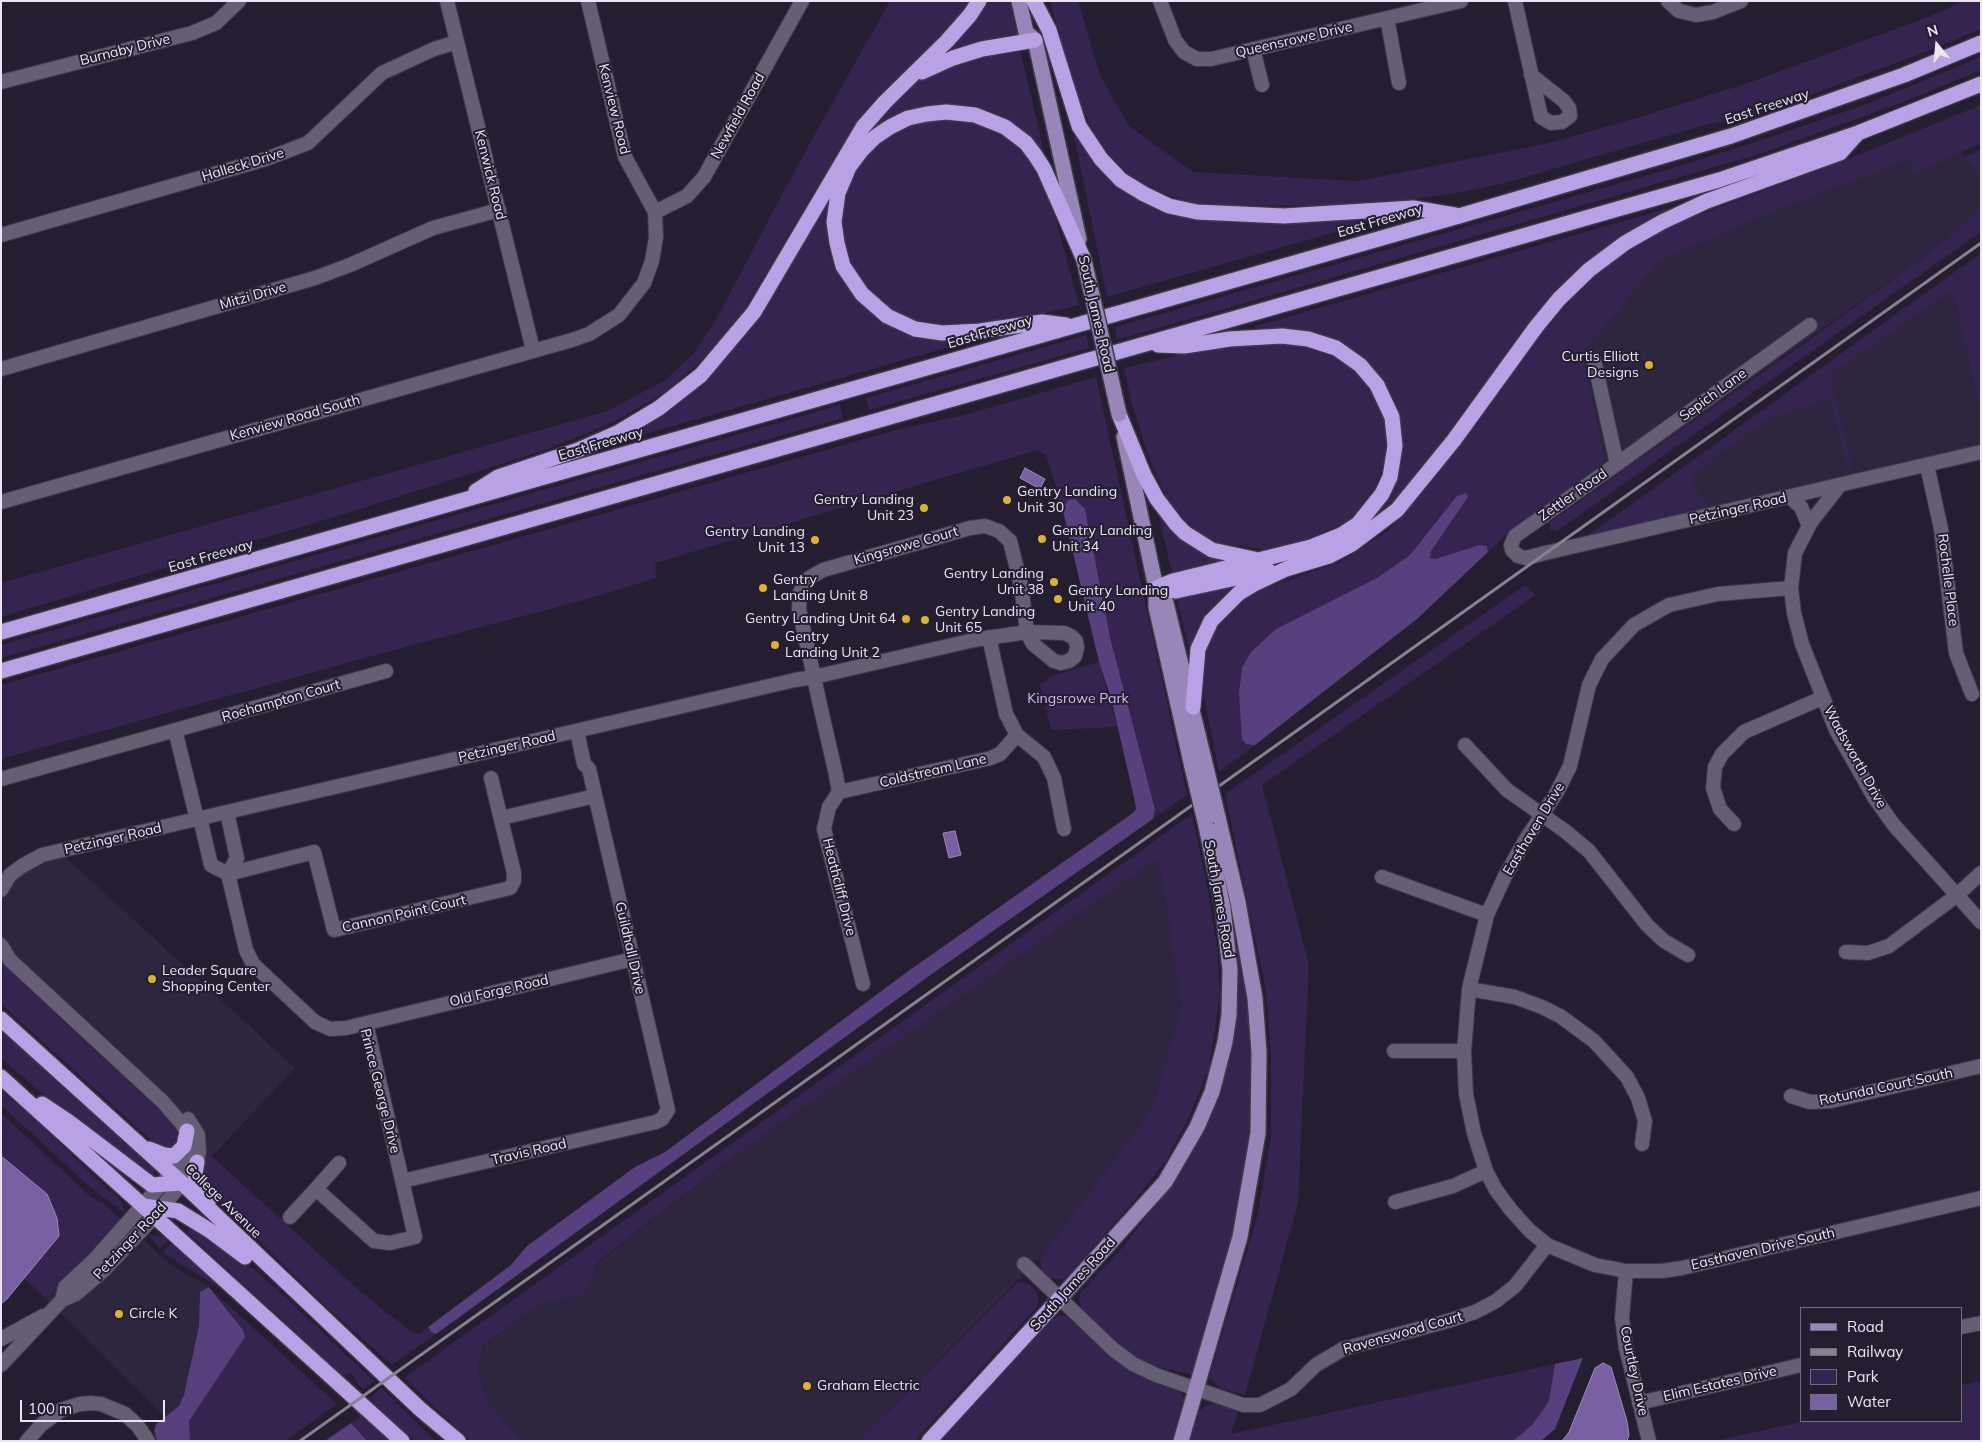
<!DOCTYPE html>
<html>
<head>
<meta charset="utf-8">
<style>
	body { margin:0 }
	#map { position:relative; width:1982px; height:1442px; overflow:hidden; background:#241e30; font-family:Mulish,sans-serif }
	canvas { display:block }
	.frame { position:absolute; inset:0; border:2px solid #eae6f3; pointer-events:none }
	.legend { position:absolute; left:1800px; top:1307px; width:162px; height:115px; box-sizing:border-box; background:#241e30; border:1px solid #736e7e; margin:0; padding:6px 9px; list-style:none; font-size:15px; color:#eae6f3 }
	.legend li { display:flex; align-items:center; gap:10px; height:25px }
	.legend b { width:25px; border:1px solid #736e7e }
	.north { position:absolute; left:1912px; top:20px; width:50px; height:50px; -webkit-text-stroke:4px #241e30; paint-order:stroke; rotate:343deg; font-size:14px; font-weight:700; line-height:20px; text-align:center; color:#eae6f3 }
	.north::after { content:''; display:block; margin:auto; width:18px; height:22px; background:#eae6f3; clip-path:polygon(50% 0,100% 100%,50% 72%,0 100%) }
	.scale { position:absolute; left:20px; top:1400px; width:145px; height:22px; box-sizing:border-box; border:2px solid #eae6f3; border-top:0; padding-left:6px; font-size:15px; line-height:18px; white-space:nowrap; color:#eae6f3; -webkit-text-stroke:4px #241e30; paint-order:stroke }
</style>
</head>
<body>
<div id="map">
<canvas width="1982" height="1442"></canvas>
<div class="frame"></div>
<ul class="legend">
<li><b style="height:6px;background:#9786b7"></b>Road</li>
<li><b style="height:6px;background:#878291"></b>Railway</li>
<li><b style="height:14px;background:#352350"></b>Park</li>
<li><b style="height:14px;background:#7960a3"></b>Water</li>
</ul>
<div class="north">N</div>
<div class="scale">100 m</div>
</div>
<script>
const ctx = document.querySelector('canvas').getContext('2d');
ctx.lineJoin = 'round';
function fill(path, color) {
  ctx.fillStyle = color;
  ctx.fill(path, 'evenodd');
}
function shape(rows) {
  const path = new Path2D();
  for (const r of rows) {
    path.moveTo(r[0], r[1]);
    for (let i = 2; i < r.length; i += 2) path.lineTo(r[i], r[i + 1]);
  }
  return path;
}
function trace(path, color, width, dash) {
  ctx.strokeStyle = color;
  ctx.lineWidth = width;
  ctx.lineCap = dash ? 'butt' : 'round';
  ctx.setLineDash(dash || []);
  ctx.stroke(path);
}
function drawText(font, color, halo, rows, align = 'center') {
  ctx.font = font + ' Mulish,sans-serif';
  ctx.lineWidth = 4;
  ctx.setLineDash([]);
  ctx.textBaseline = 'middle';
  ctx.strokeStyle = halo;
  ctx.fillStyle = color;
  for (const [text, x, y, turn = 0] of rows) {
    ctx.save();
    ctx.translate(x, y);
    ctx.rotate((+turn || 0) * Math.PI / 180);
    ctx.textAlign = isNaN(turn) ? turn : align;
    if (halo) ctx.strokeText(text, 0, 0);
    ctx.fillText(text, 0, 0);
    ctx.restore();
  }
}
const built = shape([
	[1961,152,1977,169,1981,181,1981,206,1940,245,1613,478,1606,465,1583,354,1659,261,1781,209,1909,160,1915,173],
	[1948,294,1954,295,1981,414,1981,446,1710,510,1689,476,1769,419,1829,399,1847,470,1830,375],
	[59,851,295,1068,212,1156,177,1133,173,1123,46,1005,1,959,1,886],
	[1153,862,1159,864,1183,1005,1152,1109,1040,1258,858,1441,522,1441,516,1436,487,1401,478,1369,482,1348,538,1303,584,1296,599,1262,740,1152],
	[123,1221,171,1265,209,1287,200,1292,199,1326,184,1395,179,1406,165,1417,45,1298,62,1280,89,1259]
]);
const green = shape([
	[890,1,972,1,954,22,886,89,851,130,743,312,714,350,667,391,614,422,545,450,344,514,1,617,1,583,607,411,664,381,693,354,714,323,801,159],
	[987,1,1010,1,1018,34,980,41,947,52,945,50],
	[1050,1,1078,1,1100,75,1128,125,1193,172,1358,181,1545,144,1633,119,1748,83,1939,13,1962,1,1981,1,1981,29,1925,52,1770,110,1702,126,1501,184,1463,192,1369,205,1219,206,1193,203,1154,190,1132,178,1098,143,1075,90],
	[1014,48,1021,53,1045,156,1031,141,1001,118,968,107,953,105,866,137,863,135,879,114,914,83,927,75,945,66],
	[1981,57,1981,70,1911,99,1760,154,1117,340,1115,327,1673,168,1774,136,1867,104],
	[1981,105,1981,143,1915,174,1909,160,1781,209,1659,261,1583,354,1606,465,1514,528,1488,552,1487,546,1480,545,1435,559,1430,558,1431,551,1426,537,1410,555,1377,578,1251,652,1242,667,1239,693,1246,744,1255,745,1219,772,1203,692,1206,651,1213,633,1223,618,1236,604,1252,593,1340,562,1388,531,1428,486,1536,340,1578,292,1598,273,1650,237,1680,222,1823,169],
	[941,119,981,122,1010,138,1026,152,1034,165,1051,201,1079,305,1017,320,952,326,916,321,882,304,871,294,852,267,845,251,841,223,848,185,869,153,881,141,913,124],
	[1072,126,1157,204,1375,216,1375,221,1107,297],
	[1981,149,1981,181,1977,169,1964,157],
	[832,184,828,223,878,316,969,337,970,341,607,445,702,378],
	[1981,206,1981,232,1557,531,1550,530,1550,522,1805,343,1940,245],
	[1669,208,1671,211,1614,242,1584,265,1519,338,1410,486,1393,504,1366,527,1400,454,1365,361,1256,330,1255,326],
	[1981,253,1981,414,1954,296,1948,294,1830,375,1853,469,1847,470,1829,399,1769,419,1690,476,1710,510,1583,539],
	[1086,335,1089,348,869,410,866,398],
	[1263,341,1309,346,1347,363,1373,391,1381,407,1388,442,1387,457,1376,486,1360,510,1346,522,1298,544,1263,549,1214,542,1193,529,1170,505,1150,460,1131,401,1124,368,1196,351],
	[1096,377,1187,795,1153,819,1155,809,1111,641,1085,509,1069,500,1062,507,1046,455,1037,450,655,563,656,578,588,599,394,650,1,759,1,685,903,428,960,416],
	[840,405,843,418,1,658,1,645],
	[1157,508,1223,559,1224,562,1172,574],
	[1245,582,1201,628,1189,649,1177,600],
	[1525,585,1536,595,1262,785,1309,964,1298,1203,1245,1395,1222,1389,1209,1378,1257,1217,1271,1137,1271,1056,1266,991,1225,794],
	[1099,662,1117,727,1051,730,1040,685,1051,676],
	[1192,814,1208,890,1218,953,1220,996,1209,1068,1189,1117,1166,1161,1128,1208,1064,1280,1048,1278,1041,1270,1040,1258,1152,1109,1182,1005,1159,864,1153,862,740,1152,599,1261,584,1296,538,1304,482,1347,478,1369,487,1401,516,1436,522,1441,471,1441,404,1378],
	[1240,948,1251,1028,1254,1076,1250,1138,1237,1217,1226,1262,1192,1374,1152,1366,1127,1352,1082,1309,1079,1300,1080,1293,1118,1253,1161,1197,1200,1138,1220,1097,1232,1042,1235,949],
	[1,959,46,1005,173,1123,177,1133,177,1144,171,1150,159,1147,1,1004],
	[1,1028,150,1165,154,1169,154,1180,48,1098,1,1058],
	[1,1090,41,1125,109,1191,111,1190,122,1202,125,1213,92,1189,1,1105],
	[1,1113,91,1197,104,1204,123,1221,89,1259,62,1280,45,1298,24,1278,59,1236,47,1194,1,1156],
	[204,1149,361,1292,413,1333,419,1334,428,1327,436,1334,392,1365,330,1310,211,1194,214,1190,210,1187,206,1191,200,1176],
	[193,1226,255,1270,281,1293,374,1381,364,1389,357,1384,357,1381,350,1372,345,1377,187,1232],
	[149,1236,162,1236,169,1239,160,1248],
	[173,1242,220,1287,219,1288,165,1254,164,1250],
	[1018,1282,1030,1284,1036,1291,1039,1299,1037,1307,915,1441,858,1441],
	[215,1293,337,1404,285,1441,190,1441,189,1421,245,1337,243,1330],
	[1060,1315,1066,1316,1121,1365,1142,1376,1178,1389,1184,1399,1172,1441,936,1441,1053,1319],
	[1555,1364,1549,1401,1532,1425,1513,1441,1189,1441,1199,1411,1207,1405,1221,1403,1238,1412,1231,1434],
	[1981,1381,1981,1441,1715,1441,1804,1421,1961,1421,1961,1385],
	[381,1388,394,1400,436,1441,415,1441,383,1412,370,1398],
	[362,1415,389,1441,367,1441,351,1423]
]);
const forest = shape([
	[1466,493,1468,497,1431,551,1430,558,1435,559,1480,545,1487,546,1488,552,1417,619,1255,745,1246,744,1242,739,1239,693,1242,667,1251,652,1276,629,1377,578,1410,555,1457,496],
	[1075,499,1085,509,1111,641,1155,809,1153,819,936,971,436,1334,431,1332,428,1327,511,1265,527,1246,635,1167,665,1152,907,972,1133,813,1136,809,1135,802,1111,698,1099,662,1062,507,1069,500],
	[209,1287,243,1330,245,1337,189,1421,190,1441,157,1441,154,1431,156,1424,179,1406,184,1395,199,1326,200,1292],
	[1583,1358,1555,1429,1541,1441,1513,1441,1532,1425,1549,1401,1555,1364],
	[351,1423,367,1441,325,1441]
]);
const water = shape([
	[1025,468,1045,479,1040,489,1020,478,1025,468],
	[955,831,961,855,949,858,943,833,955,831],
	[1,1156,47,1194,57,1218,59,1236,7,1299,1,1304,1,1156],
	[1603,1363,1611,1367,1627,1421,1629,1435,1627,1441,1562,1441,1569,1432,1595,1368,1603,1363]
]);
const minor = shape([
	[447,1,533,350],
	[1160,1,1175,40,1184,52,1197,59,1211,59,1461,1],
	[1515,1,1541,117,1551,123,1562,122,1570,116,1569,108,1564,101,1531,75],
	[1668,1,1679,11,1696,15,1713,12,1741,1],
	[1387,18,1399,83],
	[1253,49,1262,85],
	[1,82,192,33,216,23,239,1],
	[655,212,687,196,704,177,802,1],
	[1,235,266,159,308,143,382,73,434,49,457,42],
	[1594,360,1617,464,1515,536,1511,545,1512,550,1518,556,1526,558,1545,553,1981,452],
	[1,369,315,278,350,265,433,228,499,210],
	[1617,464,1810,325],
	[1927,465,1941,529,1956,653,1972,694],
	[1840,485,1811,522,1795,553,1791,588,1794,613,1802,644,1836,730,1874,797,1893,824,1981,922],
	[1790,497,1801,507,1809,526],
	[1,502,572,340,589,334,619,315,644,283,652,261,656,237,655,212,625,157,588,1],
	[1791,588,1718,594,1669,605,1634,625,1602,659,1589,685,1570,766,1557,792,1526,839,1505,876,1487,915,1469,989,1464,1051,1466,1094,1474,1133,1486,1171,1496,1190,1511,1210,1529,1230,1547,1245,1595,1265,1626,1271,1662,1271,1682,1268,1981,1198],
	[1027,632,1064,633,1071,636,1076,641,1077,648,1075,656,1069,661,1061,663,1054,661,1033,644,1027,632],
	[989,637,1006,714,1017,735,1044,757,1054,778,1064,829],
	[175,730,197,819],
	[1465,745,1507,790,1565,831,1589,851,1647,925,1664,941,1688,955],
	[491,778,514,873,514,881,510,888,334,930,314,852,228,874,246,950,253,964,315,1022,330,1029,346,1028,633,959],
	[1,779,386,671],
	[839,792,991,758,1000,754,1017,735],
	[200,818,211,865,228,874,237,858,227,812],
	[501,818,595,796],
	[1734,824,1720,809,1713,788,1715,767,1722,754,1744,732,1822,698],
	[1382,877,1487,915],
	[1,890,10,875,22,866,42,855,795,680,814,677,974,640,1027,632,1021,585,1010,541,999,531,985,526,970,528,823,570,809,578,800,592,799,609,814,677,818,696,836,775,839,792,829,807,824,829,863,984],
	[1,945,10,960,163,1102,182,1124,189,1137,189,1147,184,1159,95,1259,65,1287,62,1300],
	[1846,952,1868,953,1889,946,1956,896,1981,873],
	[1469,989,1515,997,1542,1007,1560,1016,1594,1041,1627,1077,1638,1098,1645,1121,1642,1144],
	[1394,1051,1464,1051],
	[1791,1096,1810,1102,1831,1101,1981,1066],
	[402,1181,656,1122,662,1119,668,1110,589,769,584,764,577,731],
	[316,1189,339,1163],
	[1395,1202,1453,1186,1486,1171],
	[290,1217,316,1189,374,1241,390,1243,415,1237,366,1023],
	[1024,1264,1114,1350,1133,1364,1156,1375,1243,1405,1260,1405,1291,1389,1316,1365,1343,1349,1448,1321,1475,1312,1496,1301,1515,1286,1547,1245],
	[1626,1271,1622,1318,1626,1348,1649,1441],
	[1961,1327,1981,1323],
	[1,1339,43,1316],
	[1,1365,62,1300,76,1294,103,1271,155,1216,182,1183,197,1162,199,1152,198,1135,188,1119],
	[1639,1403,1801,1365],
	[27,1441,41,1425,61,1410,80,1404,91,1403,101,1404,125,1414,138,1426,148,1441]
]);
const major = shape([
	[1019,1,1026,32,1035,40,1079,239],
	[1124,437,1156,588,1156,607,1192,767],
	[1156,588,1166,603,1204,759],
	[1060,1298,1165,1182,1197,1127,1212,1092,1225,1042,1229,1015,1230,970,1223,908,1206,826],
	[1181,1441,1240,1237,1258,1133,1259,1052,1255,998,1238,902,1218,817]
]);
const highway = shape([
	[1034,1,1049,30,1079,126,1101,159,1121,180,1144,194,1169,206,1197,212,1284,216,1413,208,1455,215],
	[922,72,953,58,982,49,1035,40],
	[1066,325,1042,322,980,331,942,333,915,329,887,316,862,294,843,266,837,243,834,222,838,193,849,167,861,151,875,137,890,127,908,118,927,114,946,112,975,115,1005,127,1026,143,1035,155,1044,169,1084,260],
	[1119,414,1144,475,1157,499,1176,524,1185,533,1212,550,1254,559],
	[476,491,498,477,578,450,619,432,659,408,701,375,754,312,863,127,885,102,947,41,970,15,979,1],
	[1156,588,1173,581,1311,547,1341,535,1358,524,1382,494,1390,477,1395,446,1392,417,1377,385,1360,365,1336,348,1308,339,1282,336,1230,339,1184,346,1158,345],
	[1167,590,1176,591,1269,571],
	[1,632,1459,216,1731,136,1904,75,1981,43],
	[1,671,1719,180,1858,133,1981,84],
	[1193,707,1198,649,1211,621,1239,593,1254,584,1286,569,1329,556,1352,544,1397,510,1454,440,1536,327,1559,299,1589,270,1625,243,1662,222,1707,201,1840,153,1857,134],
	[1,1019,182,1183,420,1409,458,1441],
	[1,1077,402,1441],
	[42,1104,69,1122,152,1185,182,1183],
	[149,1149,164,1155,174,1156,184,1146,187,1131],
	[197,1162,195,1174,197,1184,209,1200],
	[144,1206,178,1211,209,1230,245,1257],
	[929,1441,1060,1298]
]);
const rail = shape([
	[300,1441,1981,243]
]);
const majorBridge = shape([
	[1084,260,1119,414],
	[1204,759,1218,817],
	[1192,767,1206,826]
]);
const markers = [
	[1649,365,5,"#dbb233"],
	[1007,500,5,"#dbb233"],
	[924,508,5,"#dbb233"],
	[1042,539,5,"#dbb233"],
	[815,540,5,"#dbb233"],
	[1054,582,5,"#dbb233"],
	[763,588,5,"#dbb233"],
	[1058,599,5,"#dbb233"],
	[906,619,5,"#dbb233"],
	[925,620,5,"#dbb233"],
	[775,645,5,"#dbb233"],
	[152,979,5,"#dbb233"],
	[119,1314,5,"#dbb233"],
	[807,1386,5,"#dbb233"]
];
const streetNames = [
	["Queensrowe Drive",1294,40,-13],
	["Burnaby Drive",125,50,-14],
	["East Freeway",1767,107,-18],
	["Kenview Road",614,109,76],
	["Newfield Road",738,116,-61],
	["Halleck Drive",243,165,-17],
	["Kenwick Road",490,175,76],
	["East Freeway",1380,221,-16],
	["Mitzi Drive",253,296,-16],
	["South James Road",1096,314,77],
	["East Freeway",990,332,-16],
	["Sepich Lane",1713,395,-36],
	["Kenview Road South",295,418,-16],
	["East Freeway",601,444,-16],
	["Zettler Road",1573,495,-35],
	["Petzinger Road",1738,509,-13],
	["Kingsrowe Court",906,546,-16],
	["East Freeway",211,556,-16],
	["Rochelle Place",1948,580,83],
	["Roehampton Court",281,701,-16],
	["Petzinger Road",507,747,-13],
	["Wadsworth Drive",1855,757,61],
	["Coldstream Lane",933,771,-13],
	["Easthaven Drive",1534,829,-59],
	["Petzinger Road",113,839,-13],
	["Heathcliff Drive",839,887,76],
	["South James Road",1219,899,80],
	["Cannon Point Court",404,914,-13],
	["Guildhall Drive",630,948,77],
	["Old Forge Road",499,991,-13],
	["Rotunda Court South",1886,1087,-12],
	["Prince George Drive",380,1091,76],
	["Travis Road",529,1152,-13],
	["College Avenue",223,1201,44],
	["Petzinger Road",130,1241,-47],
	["Easthaven Drive South",1763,1249,-13],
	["South James Road",1073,1284,-48],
	["Ravenswood Court",1403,1333,-16],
	["Courtley Drive",1634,1371,78],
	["Elim Estates Drive",1720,1384,-13]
];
const poiNames = [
	["Curtis Elliott",1639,357,"right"],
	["Designs",1639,373,"right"],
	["Gentry Landing",1017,492],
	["Unit 30",1017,508],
	["Gentry Landing",914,500,"right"],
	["Unit 23",914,516,"right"],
	["Gentry Landing",1052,531],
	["Unit 34",1052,547],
	["Gentry Landing",805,532,"right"],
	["Unit 13",805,548,"right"],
	["Gentry Landing",1044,574,"right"],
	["Unit 38",1044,590,"right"],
	["Gentry",773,580],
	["Landing Unit 8",773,596],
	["Gentry Landing",1068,591],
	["Unit 40",1068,607],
	["Gentry Landing",935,612],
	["Unit 65",935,628],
	["Gentry Landing Unit 64",896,619,"right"],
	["Gentry",785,637],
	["Landing Unit 2",785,653],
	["Leader Square",162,971],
	["Shopping Center",162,987],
	["Circle K",129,1314],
	["Graham Electric",817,1386]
];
const parkNames = [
	["Kingsrowe Park",1078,699]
];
fill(built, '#2e263e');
fill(green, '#352350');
fill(forest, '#583f7e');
fill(water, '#7960a3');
trace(water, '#9b88bb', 1);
trace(minor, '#3e3948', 16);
trace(major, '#3e3948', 18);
trace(highway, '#3e3948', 18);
trace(minor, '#655e74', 14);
trace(major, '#9786b7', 15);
trace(highway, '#b8a1e4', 15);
trace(rail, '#878291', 3);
trace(majorBridge, '#3e3948', 18, []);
trace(majorBridge, '#9786b7', 15);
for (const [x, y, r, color] of markers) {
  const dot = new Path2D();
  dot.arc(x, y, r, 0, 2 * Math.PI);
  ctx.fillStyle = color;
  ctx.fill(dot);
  trace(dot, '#241e30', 2);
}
drawText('14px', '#eae6f3', '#241e30', streetNames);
drawText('14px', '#eae6f3', '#241e30', poiNames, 'left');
drawText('14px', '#d1bef7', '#241e30', parkNames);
</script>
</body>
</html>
